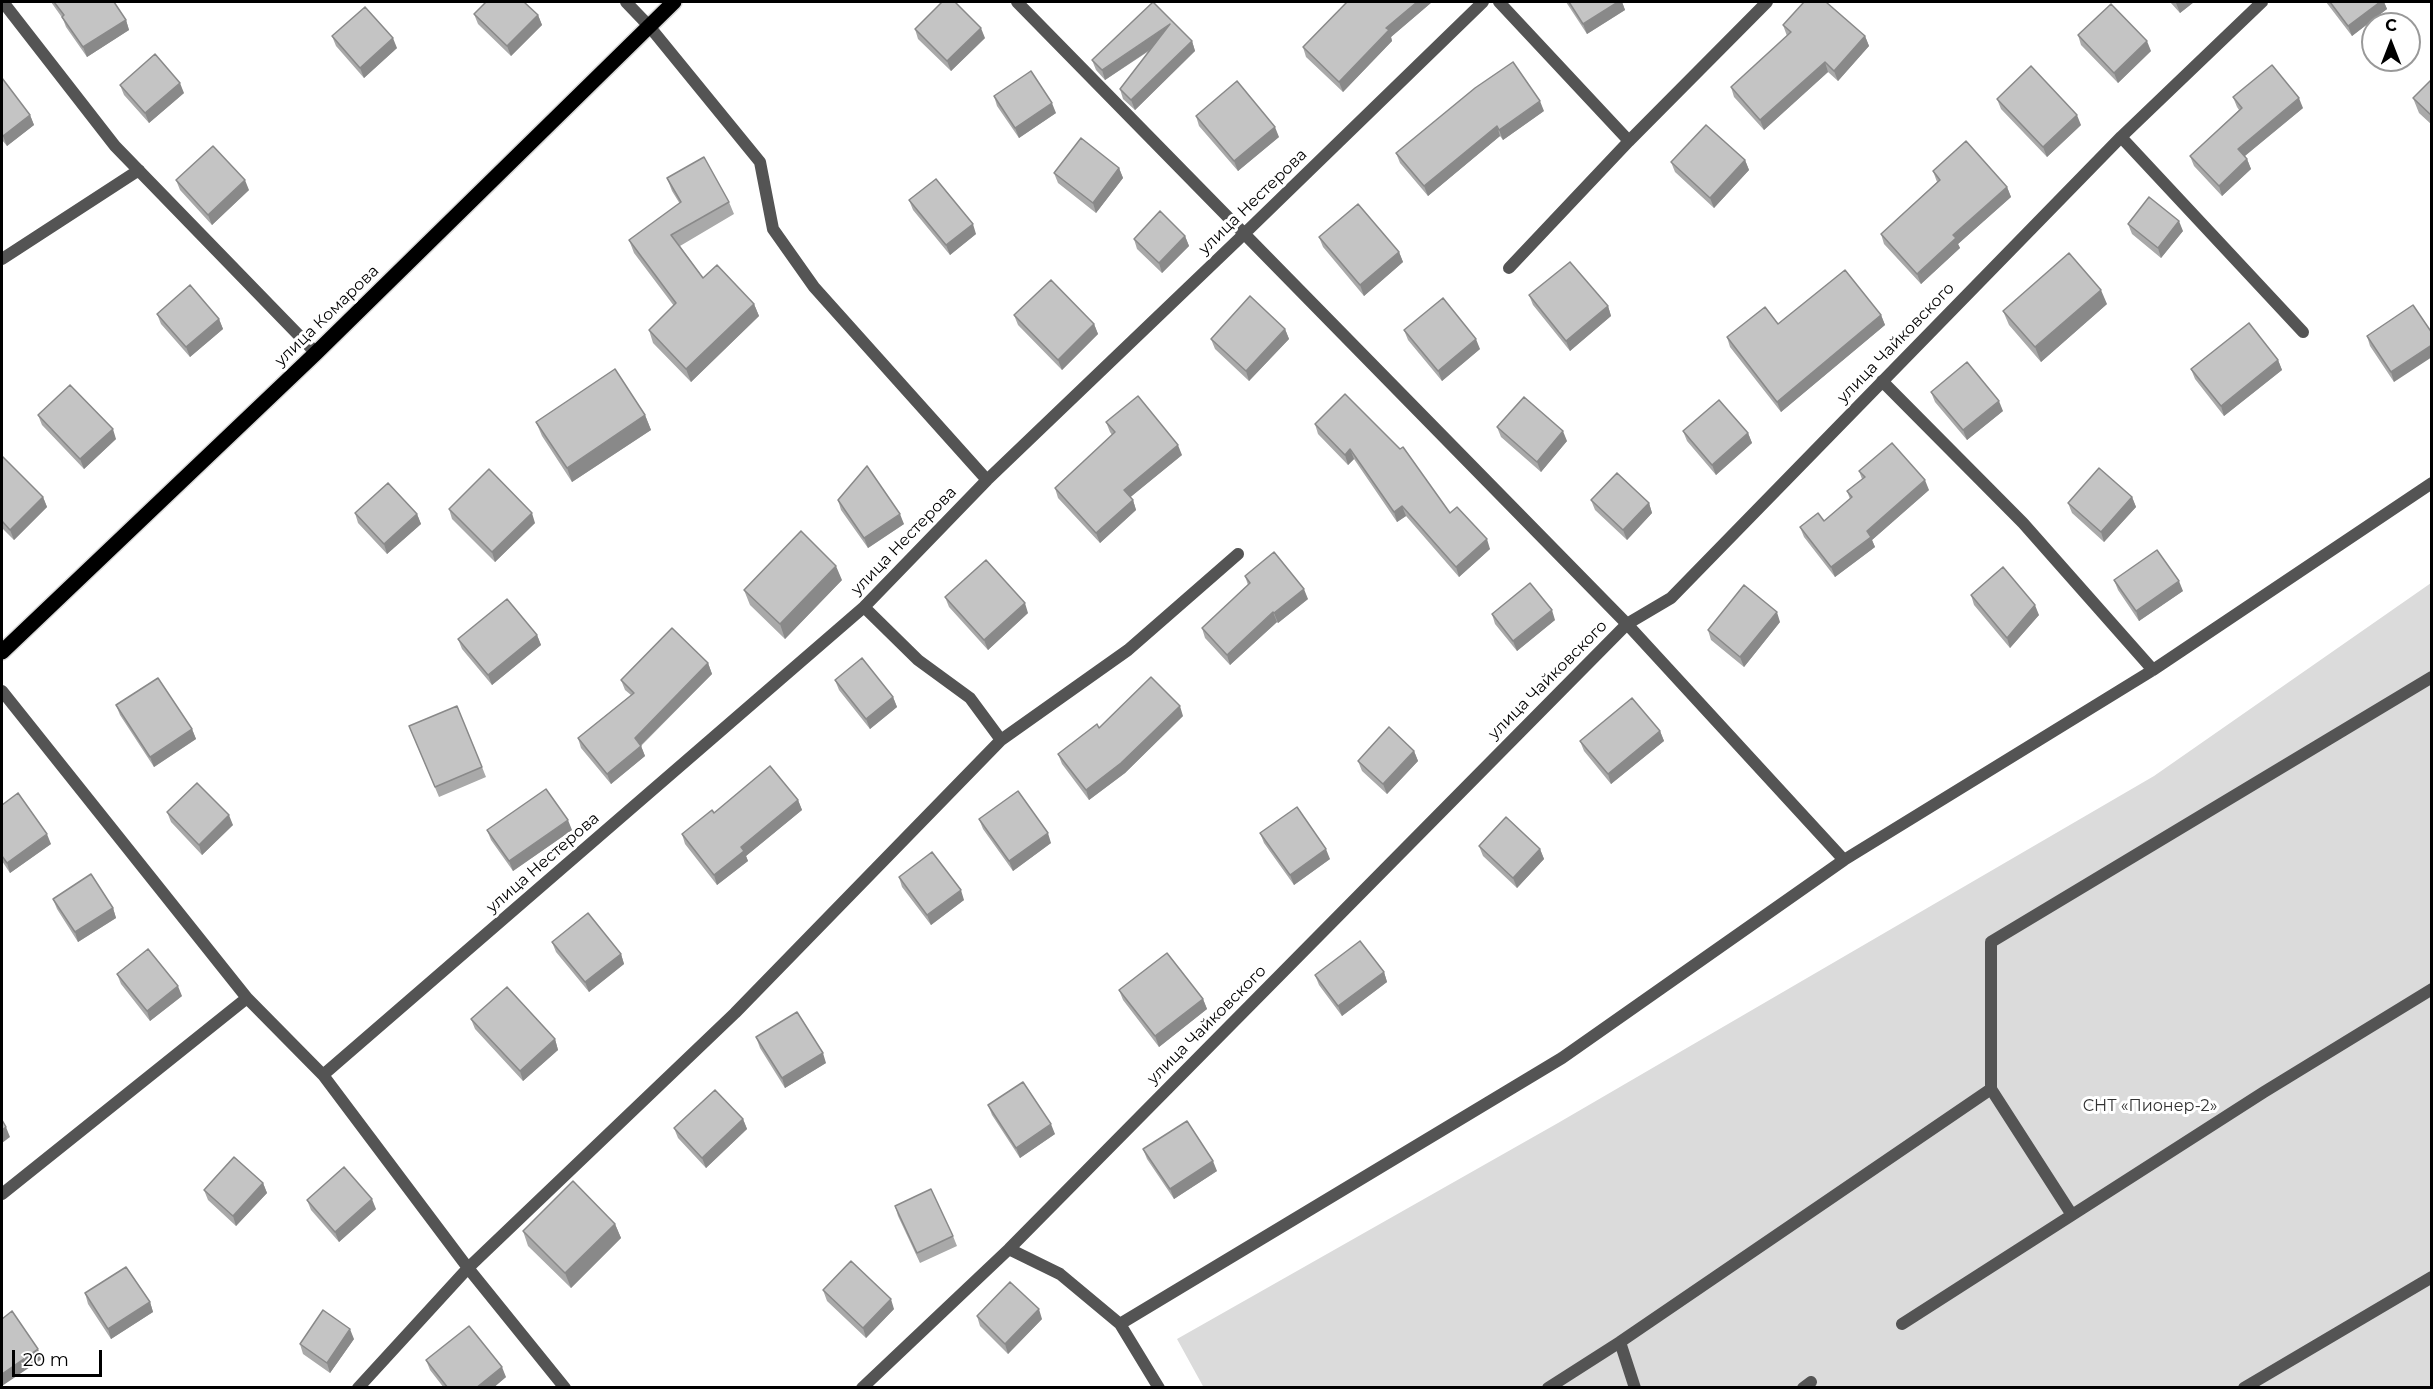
<!DOCTYPE html>
<html>
<head>
<meta charset="utf-8">
<style>
	body { margin:0 }
	#map { position:relative; width:2433px; height:1389px; overflow:hidden; background:#fff; font-family:Montserrat,sans-serif }
	canvas { display:block }
	.frame { position:absolute; inset:0; border:3px solid #000; pointer-events:none }
	.north { position:absolute; left:2361px; top:12px; width:60px; height:60px; box-sizing:border-box; background:#fff; border:2px solid #999; border-radius:50%; rotate:0deg; font-size:16px; font-weight:700; line-height:24px; text-align:center; color:#000 }
	.north::after { content:''; display:block; margin:auto; width:21px; height:27px; background:#000; clip-path:polygon(50% 0,100% 100%,50% 72%,0 100%) }
	.scale { position:absolute; left:12px; top:1350px; width:90px; height:27px; box-sizing:border-box; border:3px solid #000; border-top:0; padding-left:8px; font-size:18px; line-height:21px; white-space:nowrap; color:#000; -webkit-text-stroke:4px #fff; paint-order:stroke }
</style>
</head>
<body>
<div id="map">
<canvas width="2433" height="1389"></canvas>
<div class="frame"></div>
<div class="north">С</div>
<div class="scale">20 m</div>
</div>
<script>
const ctx = document.querySelector('canvas').getContext('2d');
ctx.lineJoin = 'round';
function fill(path, color) {
  ctx.fillStyle = color;
  ctx.fill(path, 'evenodd');
}
function shape(rows) {
  const path = new Path2D();
  for (const r of rows) {
    path.moveTo(r[0], r[1]);
    for (let i = 2; i < r.length; i += 2) path.lineTo(r[i], r[i + 1]);
  }
  return path;
}
function trace(path, color, width, dash) {
  ctx.strokeStyle = color;
  ctx.lineWidth = width;
  ctx.lineCap = dash ? 'butt' : 'round';
  ctx.setLineDash(dash || []);
  ctx.stroke(path);
}
function drawText(font, color, halo, rows, align = 'center') {
  ctx.font = font + ' Montserrat,sans-serif';
  ctx.lineWidth = 6;
  ctx.setLineDash([]);
  ctx.textBaseline = 'middle';
  ctx.strokeStyle = halo;
  ctx.fillStyle = color;
  for (const [text, x, y, turn = 0] of rows) {
    ctx.save();
    ctx.translate(x, y);
    ctx.rotate((+turn || 0) * Math.PI / 180);
    ctx.textAlign = isNaN(turn) ? turn : align;
    if (halo) ctx.strokeText(text, 0, 0);
    ctx.fillText(text, 0, 0);
    ctx.restore();
  }
}
const green = shape([
	[2431,583,2431,1387,1204,1388,1177,1339,1558,1123,2154,776]
]);
const minor = shape([
	[3,2,115,146,316,353],
	[626,2,649,26,760,162,773,229,814,287,987,480],
	[1017,2,1627,624,1844,860],
	[1499,2,1629,141,1767,2],
	[2121,137,2303,332],
	[2,259,139,170],
	[1509,268,1629,141],
	[1882,381,2023,523,2153,670],
	[864,607,918,660,970,698,1001,740],
	[2,691,247,998,323,1075,468,1268,565,1388],
	[323,1075,864,607,987,480,1244,234,1483,2],
	[1991,1089,2072,1215],
	[2,1194,247,998],
	[1009,1249,1060,1274,1120,1324,1159,1388],
	[1120,1324,1562,1058,1844,860,2153,670,2432,483],
	[1902,1324,2264,1092,2432,989],
	[358,1388,468,1268,735,1013,1001,740,1128,650,1238,554],
	[862,1388,1009,1249,1627,624,1671,598,2121,137,2262,2],
	[1548,1388,1620,1342],
	[1635,1388,1620,1342,1991,1089,1991,942,2432,677],
	[1803,1388,1811,1382],
	[2244,1388,2432,1277]
]);
const primary = shape([
	[2,652,316,353,674,2]
]);
const wall = shape([
	[51,2,114,2,126,20,129,30,87,57,66,27,63,19],
	[1347,2,1432,2,1391,37,1392,41,1343,92,1306,57,1303,47],
	[1566,2,1622,2,1625,10,1587,34],
	[2170,2,2194,2,2180,13],
	[2326,2,2384,2,2387,9,2352,36],
	[474,14,538,15,542,25,511,56,478,24],
	[1783,25,1865,36,1869,46,1838,81,1828,72,1764,130,1734,97,1731,87,1787,36],
	[915,29,985,38,951,71,918,39],
	[2078,35,2151,51,2118,83,2081,45],
	[332,36,397,48,364,78,336,46],
	[1192,41,1195,51,1135,110,1123,99,1120,89,1149,51,1105,80,1096,70,1092,60],
	[2,78,30,115,34,125,7,146,2,140],
	[2432,79,2432,125,2419,113,2413,98],
	[120,85,184,93,149,123,124,95],
	[994,96,1056,113,1019,138,997,106],
	[2233,97,2303,108,2245,156,2247,159,2251,169,2222,196,2194,166,2190,156,2239,110,2237,107],
	[1997,99,2081,125,2047,157,2001,109],
	[1544,111,1503,140,1500,136,1428,196,1400,163,1396,153],
	[1196,116,1279,137,1238,171,1199,126],
	[1745,160,1749,170,1714,208,1675,172,1671,162],
	[1119,168,1123,178,1096,213,1058,183,1054,173],
	[1933,171,2007,187,2011,197,1958,244,1960,248,1921,284,1884,244,1881,234,1937,182],
	[667,178,729,202,734,214,680,246,703,278,754,304,759,316,691,382,653,343,649,330,674,306,634,253,629,240,680,204,672,191],
	[176,180,249,190,212,225,180,190],
	[909,200,976,234,950,255,913,210],
	[2128,224,2183,231,2161,258,2132,234],
	[1185,236,1189,246,1162,273,1137,249,1134,239],
	[1319,237,1399,252,1403,262,1364,296,1323,247],
	[1529,295,1608,306,1611,316,1570,351,1533,305],
	[2107,304,2041,362,2009,325,2003,311],
	[2413,305,2394,382,2370,346,2367,336],
	[157,314,219,319,223,329,190,357,161,324],
	[1014,315,1094,324,1098,334,1062,370,1018,325],
	[1881,315,1885,325,1781,412,1730,347,1727,337,1778,324],
	[1285,329,1289,339,1249,381,1215,349,1211,339],
	[1404,330,1480,349,1442,381,1408,340],
	[2278,360,2282,370,2224,416,2195,379,2191,369],
	[1931,392,2003,411,1967,440,1935,402],
	[38,415,116,439,84,469,42,425],
	[645,415,651,430,572,482,542,436,536,422],
	[1106,422,1182,455,1130,497,1133,500,1136,510,1100,543,1058,498,1055,488,1112,435,1110,432],
	[1315,424,1450,513,1490,549,1459,577,1406,516,1397,522,1354,459,1348,465,1318,434],
	[1497,427,1567,441,1541,472,1501,437],
	[1683,431,1748,433,1752,443,1716,475,1687,441],
	[2,456,43,497,47,507,14,540,2,528],
	[1859,471,1929,490,1872,540,1875,547,1835,577,1804,537,1800,527,1824,521,1850,499,1847,491,1862,479],
	[2132,497,2136,507,2104,542,2072,513,2068,503],
	[838,500,904,524,868,548,841,510],
	[1591,500,1649,503,1652,513,1627,540,1595,510],
	[449,509,535,523,495,562,452,519],
	[355,513,417,514,421,524,387,554,358,523],
	[1245,576,1308,599,1278,623,1277,622,1230,665,1205,638,1202,628,1248,585],
	[842,580,785,639,750,605,744,590],
	[2114,580,2183,591,2139,621,2118,590],
	[1971,595,2039,615,2010,648,1974,605],
	[945,597,1028,613,988,650,949,607],
	[1492,614,1555,620,1517,651,1495,624],
	[1780,622,1744,667,1711,640,1708,630],
	[537,635,541,645,492,685,462,649,458,639],
	[708,663,712,674,641,746,645,756,611,784,581,748,578,738,631,695,625,690,621,680],
	[835,680,893,697,897,707,870,729,839,690],
	[116,705,192,729,196,739,154,767,120,715],
	[1183,716,1125,773,1089,800,1062,764,1058,754,1099,728],
	[409,726,482,767,486,777,439,797],
	[1660,731,1664,741,1611,784,1584,751,1580,741],
	[1414,751,1418,761,1387,794,1362,771,1358,761],
	[798,800,802,810,746,856,748,861,717,885,685,844,682,834,714,813],
	[2,805,51,844,10,873,2,861],
	[167,812,233,825,202,855,171,822],
	[979,819,1051,843,1013,871,983,829],
	[487,830,572,830,513,871,491,840],
	[1260,833,1330,859,1294,885,1264,843],
	[1479,846,1540,849,1544,859,1517,888,1483,856],
	[899,877,964,900,931,925,902,887],
	[53,899,113,908,116,918,78,942,57,909],
	[552,942,621,954,624,964,589,992,556,952],
	[1384,972,1387,982,1342,1016,1319,985,1315,975],
	[117,974,182,996,150,1021,121,984],
	[1119,990,1203,999,1207,1009,1159,1047,1123,1000],
	[471,1019,555,1039,558,1050,523,1081,475,1029],
	[756,1037,826,1063,785,1088,760,1048],
	[988,1105,1055,1134,1020,1158,992,1115],
	[743,1119,747,1129,706,1168,678,1138,674,1128],
	[1143,1149,1217,1171,1174,1199,1147,1159],
	[263,1183,267,1193,236,1226,208,1200,204,1190],
	[307,1200,376,1209,339,1242,311,1210],
	[895,1206,953,1236,957,1246,920,1263,898,1216],
	[615,1224,621,1238,571,1288,528,1246,523,1231],
	[823,1290,894,1309,866,1338,827,1301],
	[85,1293,150,1302,153,1312,111,1339,88,1304],
	[977,1316,1042,1319,1008,1354,980,1326],
	[354,1339,330,1373,303,1354,300,1344],
	[426,1360,506,1377,493,1388,444,1388,430,1370]
]);
const shadedWall = shape([
	[1417,2,1432,2,1391,37,1392,41,1343,92,1339,82,1386,28],
	[1618,2,1622,2,1625,10,1587,34,1583,24],
	[2178,2,2194,2,2180,13,2176,3],
	[2380,2,2384,2,2387,9,2352,36,2348,26],
	[538,15,542,25,511,56,507,46],
	[126,20,129,30,87,57,83,47],
	[1170,24,1173,34,1105,80,1102,70],
	[981,28,985,38,951,71,947,61],
	[1865,36,1869,46,1838,81,1834,71],
	[393,38,397,48,364,78,360,68],
	[1192,41,1195,51,1135,110,1131,100],
	[2147,41,2151,51,2118,83,2114,73],
	[1825,62,1828,72,1764,130,1760,120],
	[180,83,184,93,149,123,145,113],
	[2299,98,2303,108,2241,159,2238,149],
	[1540,101,1544,111,1503,140,1499,130],
	[1052,103,1056,113,1019,138,1015,128],
	[30,115,34,125,7,146,3,136],
	[2077,115,2081,125,2047,157,2043,147],
	[1497,126,1500,136,1428,196,1424,186],
	[1275,127,1279,137,1238,171,1234,161],
	[2247,159,2251,169,2222,196,2219,186],
	[1745,160,1749,170,1714,208,1710,198],
	[1119,168,1123,178,1096,213,1093,203],
	[245,180,249,190,212,225,208,215],
	[2007,187,2011,197,1958,244,1960,248,1921,284,1917,274,1953,235],
	[2179,221,2183,231,2161,258,2158,248],
	[973,224,976,234,950,255,946,245],
	[1185,236,1189,246,1162,273,1159,263],
	[1399,252,1403,262,1364,296,1360,285],
	[2101,290,2107,304,2041,362,2035,347],
	[754,304,759,316,691,382,686,369],
	[1608,306,1611,316,1570,351,1566,341],
	[1881,315,1885,325,1781,412,1777,402],
	[219,319,223,329,190,357,186,347],
	[1094,324,1098,334,1062,370,1058,360],
	[1285,329,1289,339,1249,381,1246,371],
	[1476,339,1480,349,1442,381,1438,371],
	[2432,345,2432,357,2394,382,2391,372],
	[2278,360,2282,370,2224,416,2221,406],
	[1999,401,2003,411,1967,440,1963,430],
	[645,415,651,430,572,482,567,468],
	[113,429,116,439,84,469,80,459],
	[1563,431,1567,441,1541,472,1537,462],
	[1748,433,1752,443,1716,475,1712,465],
	[1178,445,1182,455,1127,500,1124,490],
	[1350,449,1354,459,1348,465,1345,455],
	[1925,480,1929,490,1872,540,1875,547,1835,577,1831,567,1867,531],
	[43,497,47,507,14,540,10,530],
	[2132,497,2136,507,2104,542,2101,532],
	[1133,500,1136,510,1100,543,1096,533],
	[1649,503,1652,513,1627,540,1623,530],
	[1402,506,1406,516,1397,522,1394,512],
	[532,513,535,523,495,562,492,552],
	[417,514,421,524,387,554,384,544],
	[900,514,904,524,868,548,864,538],
	[1487,539,1490,549,1459,577,1456,567],
	[836,566,842,580,785,639,780,624],
	[2179,581,2183,591,2139,621,2136,611],
	[1304,589,1308,599,1278,623,1274,613],
	[1025,603,1028,613,988,650,984,640],
	[2035,605,2039,615,2010,648,2007,638],
	[1552,610,1555,620,1517,651,1513,641],
	[1273,612,1277,622,1230,665,1227,655],
	[1777,612,1780,622,1744,667,1740,657],
	[537,635,541,645,492,685,488,675],
	[708,663,712,674,638,748,635,738],
	[893,697,897,707,870,729,866,719],
	[1180,706,1183,716,1125,773,1089,800,1086,790],
	[192,729,196,739,154,767,150,757],
	[1660,731,1664,741,1611,784,1608,774],
	[641,746,645,756,611,784,607,774],
	[1414,751,1418,761,1387,794,1383,784],
	[798,800,802,810,746,856,748,861,717,885,714,875,741,847],
	[229,815,233,825,202,855,199,845],
	[568,820,572,830,513,871,509,861],
	[1048,833,1051,843,1013,871,1009,861],
	[47,834,51,844,10,873,7,863],
	[1326,849,1330,859,1294,885,1290,875],
	[1540,849,1544,859,1517,888,1513,878],
	[961,890,964,900,931,925,927,915],
	[113,908,116,918,78,942,75,932],
	[621,954,624,964,589,992,585,982],
	[1384,972,1387,982,1342,1016,1338,1006],
	[178,986,182,996,150,1021,147,1011],
	[1203,999,1207,1009,1159,1047,1155,1036],
	[555,1039,558,1050,523,1081,520,1071],
	[823,1053,826,1063,785,1088,782,1078],
	[743,1119,747,1129,706,1168,702,1158],
	[1051,1124,1055,1134,1020,1158,1016,1148],
	[6,1127,10,1137,2,1143,2,1130],
	[1213,1161,1217,1171,1174,1199,1170,1189],
	[263,1183,267,1193,236,1226,233,1216],
	[372,1199,376,1209,339,1242,335,1232],
	[615,1224,621,1238,571,1288,565,1273],
	[891,1299,894,1309,866,1338,863,1328],
	[150,1302,153,1312,111,1339,108,1329],
	[1039,1309,1042,1319,1008,1354,1005,1344],
	[350,1329,354,1339,330,1373,327,1363],
	[38,1349,42,1359,2,1386,2,1374],
	[502,1367,506,1377,493,1388,476,1388]
]);
const building = shape([
	[54,2,114,2,126,20,83,47,62,17,64,15,54,2],
	[486,2,524,2,538,15,507,46,474,14,486,2],
	[942,2,955,2,981,28,947,61,915,29,942,2],
	[1153,2,1192,41,1131,100,1120,89,1170,24,1102,70,1092,60,1153,2],
	[1347,2,1417,2,1386,28,1389,30,1339,82,1303,47,1347,2],
	[1569,2,1618,2,1583,24,1569,2],
	[1804,2,1826,2,1865,36,1834,71,1825,62,1760,120,1731,87,1791,32,1783,25,1804,2],
	[2330,2,2380,2,2348,26,2330,2],
	[2111,4,2147,41,2114,73,2078,35,2111,4],
	[365,7,393,38,360,68,332,36,365,7],
	[155,54,180,83,145,113,120,85,155,54],
	[1513,62,1540,101,1499,130,1497,126,1424,186,1396,153,1475,88,1513,62],
	[2272,65,2299,98,2238,149,2247,159,2219,186,2190,156,2242,108,2233,97,2272,65],
	[2031,66,2077,115,2043,147,1997,99,2031,66],
	[1031,71,1052,103,1015,128,994,96,1031,71],
	[2,78,30,115,3,136,2,134,2,78],
	[2432,79,2432,116,2413,98,2432,79],
	[1237,81,1275,127,1234,161,1196,116,1237,81],
	[1706,125,1745,160,1710,198,1671,162,1706,125],
	[1081,138,1119,168,1093,203,1054,173,1081,138],
	[1966,141,2007,187,1953,235,1956,238,1917,274,1881,234,1940,180,1933,171,1966,141],
	[213,146,245,180,208,215,176,180,213,146],
	[704,157,729,202,671,235,703,278,717,265,754,304,686,369,649,330,676,303,629,240,681,202,667,178,704,157],
	[936,179,973,224,946,245,909,200,936,179],
	[2149,197,2179,221,2158,248,2128,224,2149,197],
	[1358,204,1399,252,1360,285,1319,237,1358,204],
	[1160,211,1185,236,1159,263,1134,239,1160,211],
	[2069,253,2101,290,2035,347,2003,311,2069,253],
	[1570,262,1608,306,1566,341,1529,295,1570,262],
	[1845,270,1881,315,1777,402,1727,337,1765,307,1778,324,1845,270],
	[1051,280,1094,324,1058,360,1014,315,1051,280],
	[190,285,219,319,186,347,157,314,190,285],
	[1250,296,1285,329,1246,371,1211,339,1250,296],
	[1443,298,1476,339,1438,371,1404,330,1443,298],
	[2413,305,2432,333,2432,345,2391,372,2367,336,2413,305],
	[2249,323,2278,360,2221,406,2191,369,2249,323],
	[1967,362,1999,401,1963,430,1931,392,1967,362],
	[615,369,645,415,567,468,536,422,615,369],
	[70,385,113,429,80,459,38,415,70,385],
	[1345,394,1400,449,1403,447,1450,513,1457,507,1487,539,1456,567,1402,506,1394,512,1350,449,1345,455,1315,424,1345,394],
	[1138,396,1178,445,1124,490,1133,500,1096,533,1055,488,1115,432,1106,422,1138,396],
	[1524,397,1563,431,1537,462,1497,427,1524,397],
	[1719,400,1748,433,1712,465,1683,431,1719,400],
	[1892,443,1925,480,1867,531,1871,537,1831,567,1800,527,1818,513,1824,521,1852,497,1847,491,1865,477,1859,471,1892,443],
	[2,456,43,497,10,530,2,521,2,456],
	[867,466,900,514,864,538,838,500,867,466],
	[2099,468,2132,497,2101,532,2068,503,2099,468],
	[489,469,532,513,492,552,449,509,489,469],
	[1617,473,1649,503,1623,530,1591,500,1617,473],
	[388,483,417,514,384,544,355,513,388,483],
	[801,531,836,566,780,624,744,590,801,531],
	[2157,550,2179,581,2136,611,2114,580,2157,550],
	[1274,552,1304,589,1274,613,1273,612,1227,655,1202,628,1250,583,1245,576,1274,552],
	[986,560,1025,603,984,640,945,597,986,560],
	[2003,567,2035,605,2007,638,1971,595,2003,567],
	[1530,583,1552,610,1513,641,1492,614,1530,583],
	[1744,585,1777,612,1740,657,1708,630,1744,585],
	[507,599,537,635,488,675,458,639,507,599],
	[672,628,708,663,635,738,641,746,607,774,578,738,634,693,621,680,672,628],
	[862,658,893,697,866,719,835,680,862,658],
	[1151,677,1180,706,1121,763,1086,790,1058,754,1097,724,1099,728,1151,677],
	[158,678,192,729,150,757,116,705,158,678],
	[1632,698,1660,731,1608,774,1580,741,1632,698],
	[457,706,482,767,435,787,409,726,457,706],
	[1389,727,1414,751,1383,784,1358,761,1389,727],
	[770,766,798,800,741,847,744,851,714,875,682,834,712,810,714,813,770,766],
	[197,783,229,815,199,845,167,812,197,783],
	[546,789,568,820,509,861,487,830,546,789],
	[1018,791,1048,833,1009,861,979,819,1018,791],
	[18,793,47,834,7,863,2,856,2,805,18,793],
	[1297,807,1326,849,1290,875,1260,833,1297,807],
	[1506,817,1540,849,1513,878,1479,846,1506,817],
	[932,852,961,890,927,915,899,877,932,852],
	[91,874,113,908,75,932,53,899,91,874],
	[588,913,621,954,585,982,552,942,588,913],
	[1360,941,1384,972,1338,1006,1315,975,1360,941],
	[148,949,178,986,147,1011,117,974,148,949],
	[1167,953,1203,999,1155,1036,1119,990,1167,953],
	[507,987,555,1039,520,1071,471,1019,507,987],
	[797,1012,823,1053,782,1078,756,1037,797,1012],
	[1023,1082,1051,1124,1016,1148,988,1105,1023,1082],
	[715,1090,743,1119,702,1158,674,1128,715,1090],
	[2,1120,6,1127,2,1130,2,1120],
	[1187,1121,1213,1161,1170,1189,1143,1149,1187,1121],
	[234,1157,263,1183,233,1216,204,1190,234,1157],
	[344,1167,372,1199,335,1232,307,1200,344,1167],
	[573,1181,615,1224,565,1273,523,1231,573,1181],
	[931,1189,953,1236,917,1253,895,1206,931,1189],
	[851,1261,891,1299,863,1328,823,1290,851,1261],
	[126,1267,150,1302,108,1329,85,1293,126,1267],
	[1010,1282,1039,1309,1005,1344,977,1316,1010,1282],
	[323,1310,350,1329,327,1363,300,1344,323,1310],
	[12,1311,38,1349,2,1374,2,1319,12,1311],
	[469,1326,502,1367,476,1388,448,1388,426,1360,469,1326]
]);
const streetNames = [
	["улица Нестерова",1253,202,-44],
	["улица Комарова",327,316,-44],
	["улица Чайковского",1896,343,-46],
	["улица Нестерова",904,541,-46],
	["улица Чайковского",1548,680,-45],
	["улица Нестерова",543,863,-41],
	["улица Чайковского",1207,1025,-45]
];
const parkNames = [
	["СНТ «Пионер-2»",2150,1106]
];
fill(green, '#dbdbdb');
trace(primary, '#dbdbdb', 18);
trace(minor, '#545454', 12);
trace(primary, '#000', 15);
fill(wall, '#a9a9a9');
fill(shadedWall, '#898989');
fill(building, '#c4c4c4');
trace(building, '#898989', 1.5);
drawText('16px', '#000', '#fff', streetNames);
drawText('16px', '#323232', '#fff', parkNames);
</script>
</body>
</html>
